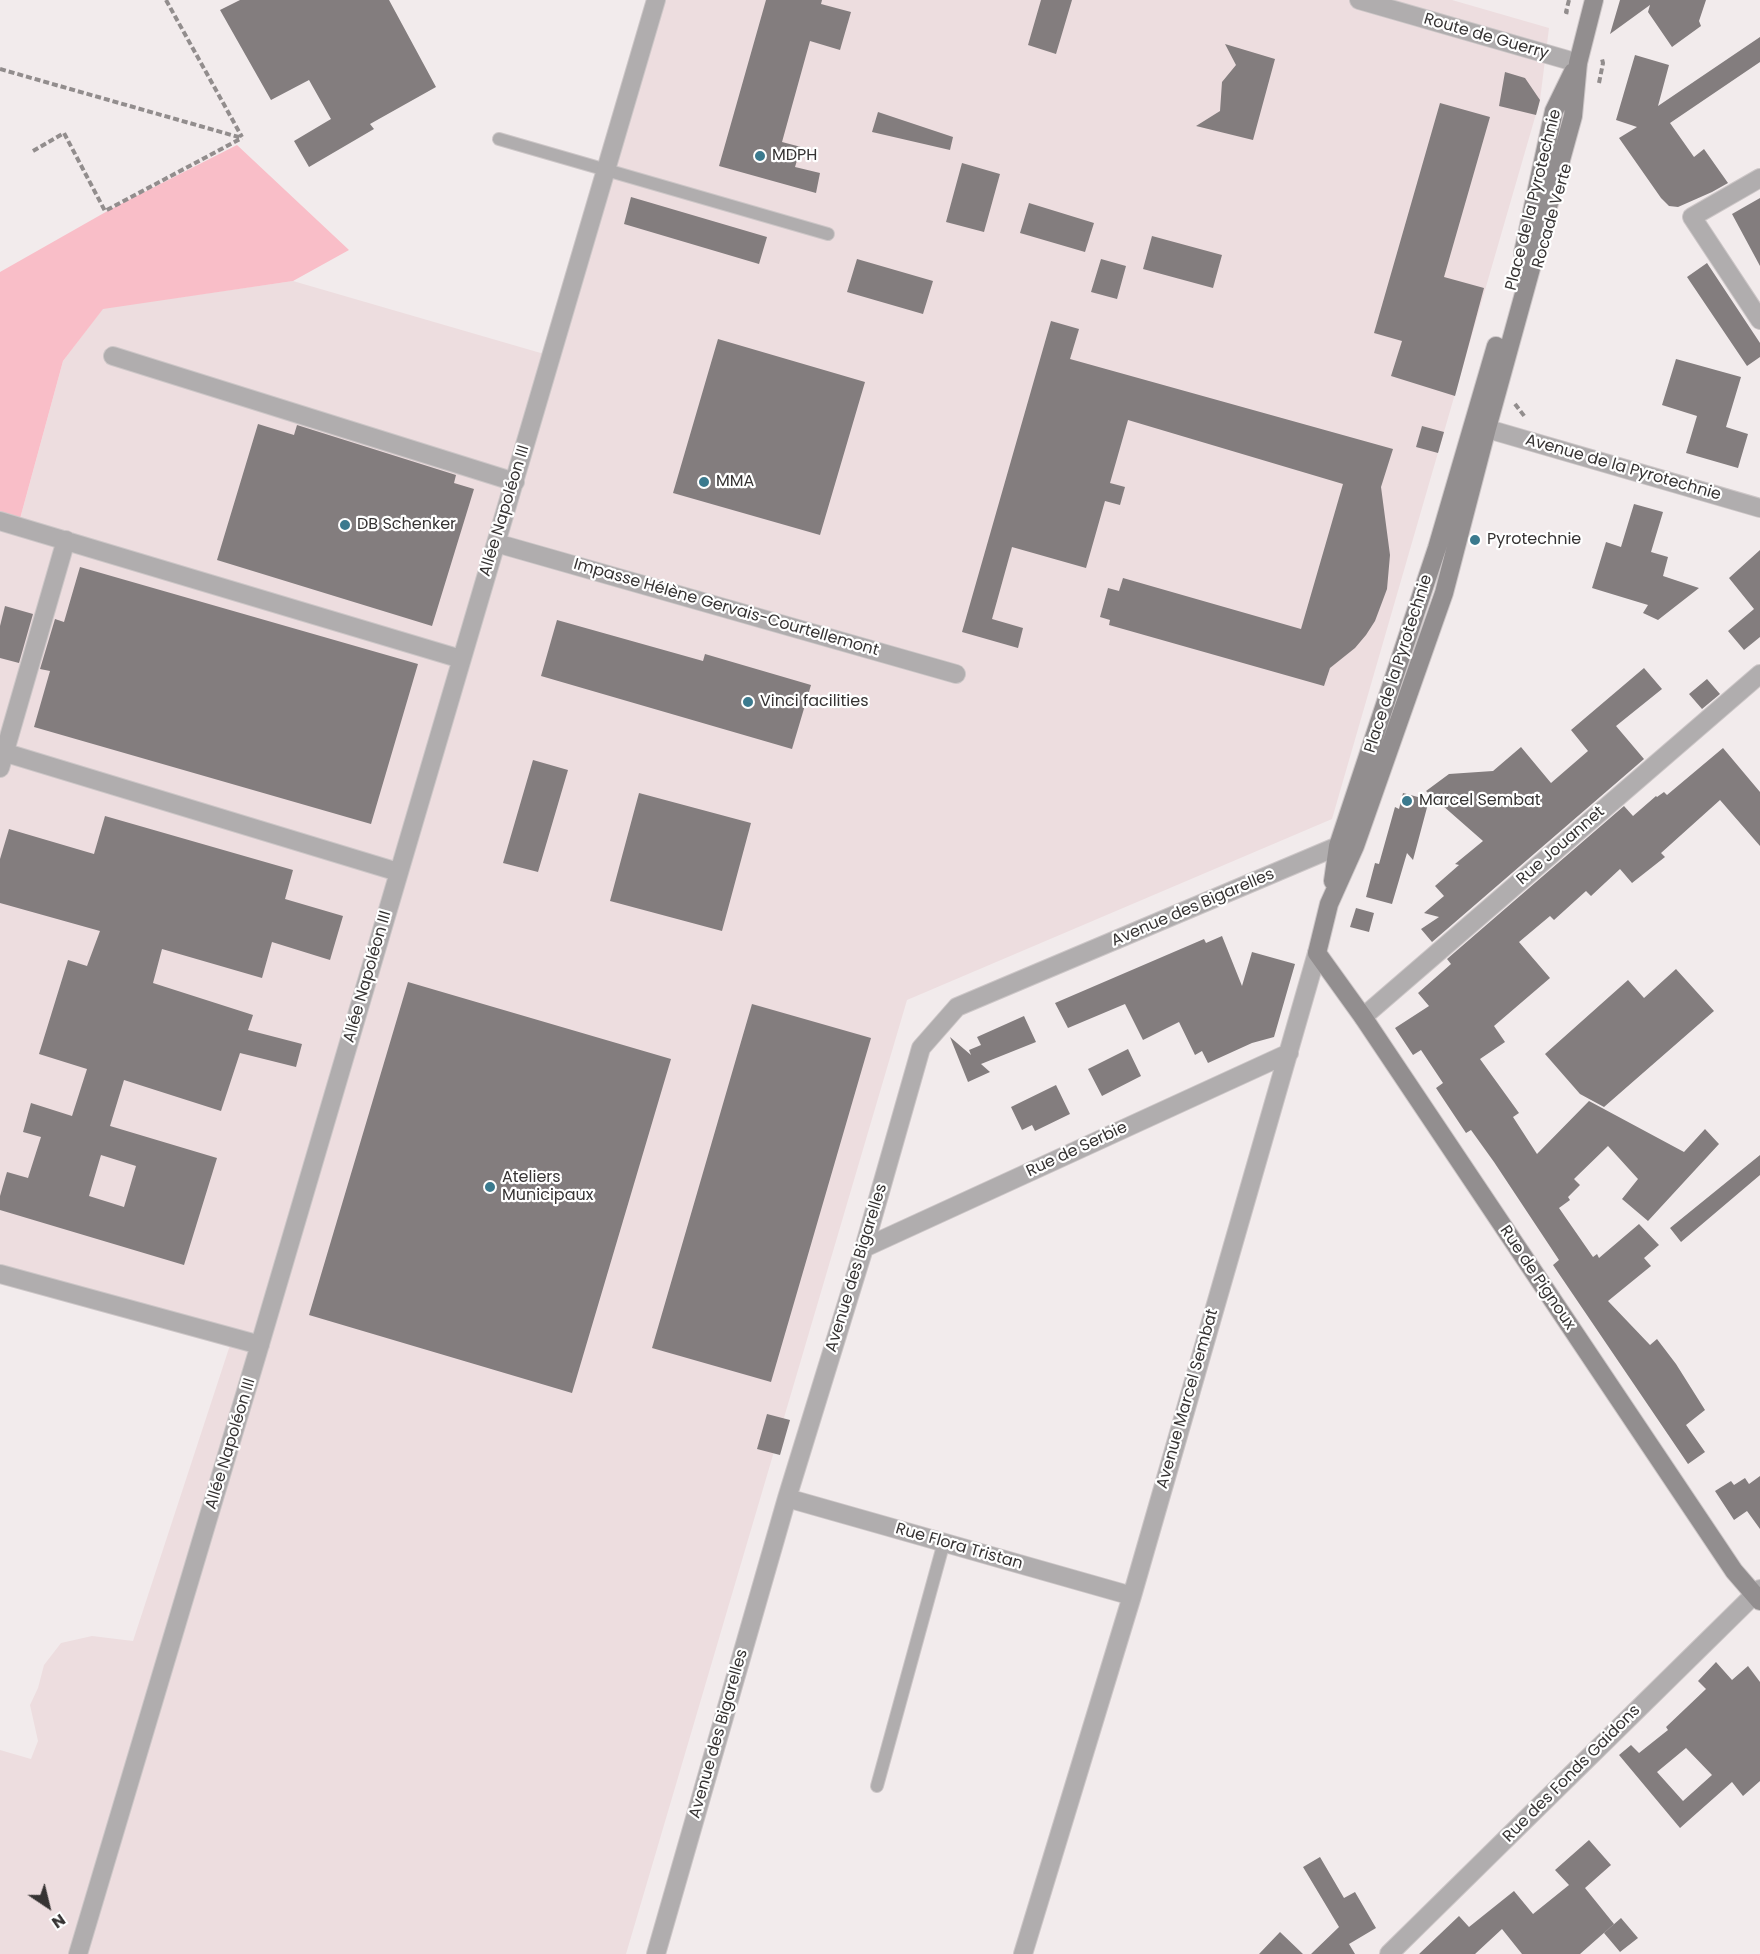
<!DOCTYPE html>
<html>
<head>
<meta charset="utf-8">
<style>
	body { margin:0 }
	#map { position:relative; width:1760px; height:1954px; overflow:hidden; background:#f2ebec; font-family:Poppins,sans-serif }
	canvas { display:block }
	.north { position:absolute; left:18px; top:1876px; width:60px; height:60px; -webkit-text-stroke:4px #fff; paint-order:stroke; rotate:145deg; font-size:16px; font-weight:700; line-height:24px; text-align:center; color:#363333 }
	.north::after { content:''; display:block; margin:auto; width:21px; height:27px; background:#363333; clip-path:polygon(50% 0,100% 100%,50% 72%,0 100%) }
</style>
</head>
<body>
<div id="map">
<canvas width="1760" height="1954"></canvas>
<div class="north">N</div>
</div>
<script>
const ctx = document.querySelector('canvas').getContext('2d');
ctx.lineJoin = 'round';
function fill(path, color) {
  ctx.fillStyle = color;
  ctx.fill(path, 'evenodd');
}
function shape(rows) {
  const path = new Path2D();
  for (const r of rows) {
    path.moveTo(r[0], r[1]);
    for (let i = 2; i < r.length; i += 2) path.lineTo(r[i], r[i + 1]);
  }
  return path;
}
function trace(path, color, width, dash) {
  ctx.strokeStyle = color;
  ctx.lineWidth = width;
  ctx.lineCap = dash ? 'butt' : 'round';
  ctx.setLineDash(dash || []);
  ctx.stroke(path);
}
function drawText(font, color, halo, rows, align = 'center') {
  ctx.font = font + ' Poppins,sans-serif';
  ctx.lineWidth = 4.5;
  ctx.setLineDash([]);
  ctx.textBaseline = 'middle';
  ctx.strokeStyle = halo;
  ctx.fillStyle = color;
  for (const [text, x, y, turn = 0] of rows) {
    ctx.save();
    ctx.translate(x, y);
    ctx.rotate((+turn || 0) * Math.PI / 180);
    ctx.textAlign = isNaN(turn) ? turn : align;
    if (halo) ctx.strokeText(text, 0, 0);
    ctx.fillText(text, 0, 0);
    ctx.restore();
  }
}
const built = shape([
	[656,0,1452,0,1549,28,1540,100,1332,819,907,1000,626,1954,0,1954,0,1750,31,1759,38,1741,30,1705,38,1688,44,1665,61,1643,92,1636,133,1641,232,1339,0,1274,0,521,18,526,63,361,103,308,293,281,551,356]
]);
const green = shape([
	[237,145,349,250,293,281,103,309,63,361,18,526,0,521,0,272,111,209]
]);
const building = shape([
	[240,0,389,0,436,87,370,124,374,129,309,167,294,141,331,119,309,80,271,100,220,10],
	[766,0,822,0,821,4,851,12,840,50,810,41,782,142,801,147,795,167,820,173,816,193,719,166],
	[1041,0,1072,0,1056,54,1028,45],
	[1620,0,1706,0,1699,21,1701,26,1672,47,1648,12,1650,5,1610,34],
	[1760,37,1760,62,1670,123,1694,157,1704,149,1728,183,1712,192,1678,207,1669,206,1661,198,1619,138,1637,127,1616,120,1635,55,1669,65,1658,106],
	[1225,44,1275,59,1253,140,1196,126,1220,111,1222,82,1236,65],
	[1505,72,1525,78,1540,100,1536,115,1499,106],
	[1440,103,1490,117,1444,277,1484,288,1455,396,1391,376,1402,341,1374,333],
	[878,112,953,137,950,150,872,132],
	[962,163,1000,174,984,232,946,222],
	[631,197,767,237,759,264,624,224],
	[1760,198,1760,266,1732,214],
	[1029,203,1094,223,1085,252,1020,233],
	[1152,236,1222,255,1213,288,1143,269],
	[857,259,933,281,923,314,847,292],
	[1101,259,1126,266,1117,299,1091,292],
	[1707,263,1760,343,1760,357,1747,366,1687,277],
	[1051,321,1079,329,1070,359,1393,449,1381,487,1390,555,1387,589,1375,621,1366,635,1355,648,1330,668,1324,686,1109,625,1110,620,1100,617,1108,588,1119,591,1123,578,1301,629,1343,484,1128,420,1110,483,1125,487,1120,505,1105,501,1086,568,1012,547,992,619,1023,628,1018,648,962,632],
	[718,339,865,382,820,535,673,493],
	[1676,359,1741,377,1726,427,1748,434,1738,468,1686,453,1697,416,1662,405],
	[258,424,294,435,297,425,456,475,454,483,474,489,432,626,217,560],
	[1422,426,1444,432,1438,453,1416,447],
	[1634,504,1663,512,1651,552,1668,557,1663,576,1699,588,1658,620,1643,613,1648,605,1592,588,1606,542,1621,547],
	[1760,550,1760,637,1744,650,1728,631,1754,609,1729,578],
	[80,567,418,664,371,824,34,727,50,671,40,669,55,619,64,622],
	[5,606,33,614,19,663,0,658,0,626],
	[557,620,703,661,705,654,811,685,792,749,541,676],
	[1644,668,1662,689,1616,726,1644,759,1432,942,1421,929,1439,917,1424,913,1444,896,1435,886,1459,865,1455,864,1483,841,1426,791,1449,774,1493,771,1521,747,1551,783,1588,751,1571,730],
	[1707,679,1720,694,1702,709,1689,694],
	[1723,748,1760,792,1760,846,1720,800,1661,853,1665,857,1632,883,1620,869,1591,896,1586,891,1554,920,1550,916,1519,942,1550,978,1494,1026,1505,1042,1480,1059,1519,1113,1513,1117,1537,1154,1589,1101,1684,1152,1705,1129,1719,1144,1648,1221,1622,1199,1638,1179,1608,1146,1574,1179,1580,1185,1568,1197,1570,1200,1559,1208,1593,1257,1597,1254,1599,1258,1639,1224,1659,1245,1644,1258,1651,1266,1608,1301,1650,1345,1657,1339,1676,1364,1705,1410,1686,1425,1705,1452,1688,1464,1553,1265,1559,1260,1494,1162,1471,1130,1466,1133,1436,1088,1443,1083,1421,1050,1413,1055,1395,1028,1429,1006,1418,993,1451,964,1447,959,1624,806,1633,816,1656,796,1657,797,1664,792,1667,795],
	[533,760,568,770,538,872,503,863],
	[639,793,751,823,722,931,610,901],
	[1403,793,1429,800,1413,860,1407,853,1392,904,1366,897,1375,863,1379,864,1395,807,1399,809],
	[105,816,293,870,285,899,343,916,330,960,272,942,262,978,162,949,153,983,253,1015,248,1030,302,1044,296,1067,240,1053,221,1111,124,1080,110,1126,217,1158,184,1265,0,1210,0,1196,7,1172,28,1178,41,1137,23,1132,31,1103,72,1116,87,1069,39,1054,68,960,87,966,100,931,0,903,0,859,9,829,94,854],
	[101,1155,136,1166,124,1207,89,1196],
	[1356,908,1374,913,1369,932,1350,927],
	[1222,936,1242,986,1252,952,1295,964,1274,1037,1252,1043,1208,1063,1202,1051,1195,1055,1179,1022,1143,1040,1125,1004,1068,1028,1055,1003,1204,939,1206,943],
	[1676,969,1714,1011,1604,1107,1580,1094,1545,1054,1628,980,1644,998],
	[408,982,671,1059,572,1393,309,1315],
	[752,1004,871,1038,771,1382,652,1348],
	[1024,1016,1036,1042,981,1064,990,1072,968,1082,950,1037,971,1055,969,1050,981,1045,977,1037],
	[1128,1049,1141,1076,1102,1096,1088,1069],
	[1056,1085,1070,1114,1035,1131,1032,1125,1022,1130,1011,1107],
	[1760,1155,1760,1175,1681,1242,1670,1228],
	[767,1414,790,1420,780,1455,757,1449],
	[1760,1476,1760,1529,1747,1511,1734,1520,1715,1491,1731,1481,1734,1485,1745,1478,1749,1484],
	[1716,1662,1732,1680,1748,1666,1760,1682,1760,1781,1743,1796,1732,1782,1680,1828,1619,1755,1631,1745,1639,1753,1668,1730,1666,1727,1706,1689,1698,1681],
	[1686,1748,1712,1775,1683,1801,1657,1772],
	[1589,1840,1611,1865,1585,1888,1614,1924,1580,1954,1522,1954,1502,1929,1475,1954,1419,1954,1459,1916,1469,1927,1514,1891,1533,1914,1569,1885,1555,1870],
	[1320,1857,1344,1898,1355,1892,1376,1928,1349,1944,1355,1954,1311,1954,1339,1927,1303,1867],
	[1621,1918,1638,1938,1620,1952,1604,1933],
	[1280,1932,1303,1954,1259,1954]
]);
const path = shape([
	[166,0,242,137],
	[1569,0,1566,12,1571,13],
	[0,69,242,138],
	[1599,83,1603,63,1602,59],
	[33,151,64,133,105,211,242,138],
	[1515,404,1525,417]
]);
const lane = shape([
	[499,139,828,234],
	[877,1786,944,1542]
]);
const street = shape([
	[1359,0,1578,63],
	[1760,178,1692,217,1760,320],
	[113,356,515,482],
	[1474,425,1760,508],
	[0,521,461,659],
	[496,543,956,674],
	[0,751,398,872],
	[0,768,66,540],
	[1363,1017,1760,674],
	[864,1248,1289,1053],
	[0,1274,260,1345],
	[787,1498,1132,1596],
	[78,1954,258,1351,656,0],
	[656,1954,787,1498,864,1248,921,1048,957,1007,1338,846,1350,846],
	[1023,1954,1132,1596,1317,953],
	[1389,1954,1760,1589]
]);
const secondary = shape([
	[1594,0,1578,63,1573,116,1487,428,1444,593,1355,846,1329,904,1317,953,1363,1017,1734,1571,1760,1601],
	[1523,253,1554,111,1573,72],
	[1333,881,1338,846,1437,548,1496,346]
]);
const markers = [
	[760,156,6,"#3b7a8e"],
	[704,482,6,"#3b7a8e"],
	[345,525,6,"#3b7a8e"],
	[1475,540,6,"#3b7a8e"],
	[748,702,6,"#3b7a8e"],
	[1407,801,6,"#3b7a8e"],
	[490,1187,6,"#3b7a8e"]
];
const streetNames = [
	["Route de Guerry",1486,37,16],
	["Place de la Pyrotechnie",1534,200,-76],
	["Rocade Verte",1553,216,-74],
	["Avenue de la Pyrotechnie",1623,468,16],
	["Allée Napoléon III",505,511,-73],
	["Impasse Hélène Gervais-Courtellemont",726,608,16],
	["Place de la Pyrotechnie",1399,664,-72],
	["Rue Jouannet",1561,846,-41],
	["Avenue des Bigarelles",1193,908,-23],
	["Allée Napoléon III",368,977,-74],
	["Rue de Serbie",1077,1150,-25],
	["Avenue des Bigarelles",857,1268,-73],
	["Rue de Pignoux",1537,1278,56],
	["Avenue Marcel Sembat",1188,1399,-74],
	["Allée Napoléon III",231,1444,-73],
	["Rue Flora Tristan",959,1547,16],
	["Avenue des Bigarelles",719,1734,-74],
	["Rue des Fonds Gaidons",1572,1774,-45]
];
const poiNames = [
	["MDPH",772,156],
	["MMA",716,482],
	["DB Schenker",357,525],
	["Pyrotechnie",1487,540],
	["Vinci facilities",760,702],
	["Marcel Sembat",1419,801],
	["Ateliers",502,1178],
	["Municipaux",502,1196]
];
fill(built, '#eddddf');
fill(green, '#f9bec8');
fill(building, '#837d7e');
trace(lane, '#ccc6c7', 14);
trace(street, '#ccc6c7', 20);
trace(secondary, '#ccc6c7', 20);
trace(path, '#928d8d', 4, [6, 3]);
trace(lane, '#b0adae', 12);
trace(street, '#b0adae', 18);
trace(secondary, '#928e8f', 18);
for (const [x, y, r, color] of markers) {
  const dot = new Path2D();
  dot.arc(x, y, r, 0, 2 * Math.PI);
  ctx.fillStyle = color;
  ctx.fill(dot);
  trace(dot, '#fff', 2);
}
drawText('16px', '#363333', '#fff', streetNames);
drawText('16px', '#363333', '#fff', poiNames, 'left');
</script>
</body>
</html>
